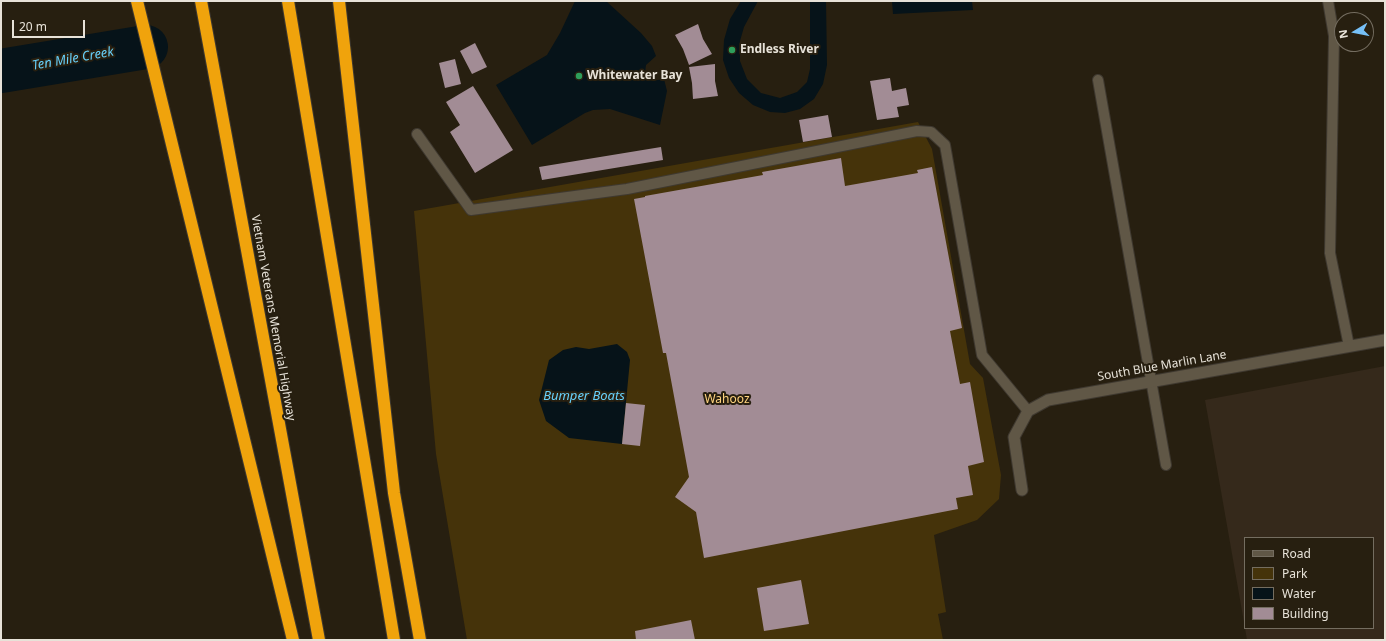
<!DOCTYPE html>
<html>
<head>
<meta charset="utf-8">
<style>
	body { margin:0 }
	#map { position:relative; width:1386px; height:641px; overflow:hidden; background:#271f10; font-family:"Noto Sans",sans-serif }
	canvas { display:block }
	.frame { position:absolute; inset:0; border:2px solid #e7e2d8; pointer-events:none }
	.legend { position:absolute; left:1244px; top:537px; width:130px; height:92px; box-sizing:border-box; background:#271f10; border:1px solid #746d60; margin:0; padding:5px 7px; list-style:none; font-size:12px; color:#e7e2d8 }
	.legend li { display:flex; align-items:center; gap:8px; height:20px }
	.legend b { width:20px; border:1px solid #746d60 }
	.north { position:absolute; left:1334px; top:12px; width:40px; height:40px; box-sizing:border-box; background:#271f10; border:1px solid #746d60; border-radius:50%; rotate:260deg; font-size:11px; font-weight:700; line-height:16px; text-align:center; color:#e7e2d8 }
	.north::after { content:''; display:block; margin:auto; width:14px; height:18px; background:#76c0f7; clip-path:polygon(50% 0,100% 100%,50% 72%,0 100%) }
	.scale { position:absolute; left:12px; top:20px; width:73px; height:18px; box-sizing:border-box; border:2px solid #e7e2d8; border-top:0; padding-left:5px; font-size:12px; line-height:14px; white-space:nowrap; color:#e7e2d8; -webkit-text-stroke:3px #271f10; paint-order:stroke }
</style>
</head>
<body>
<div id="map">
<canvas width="1386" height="641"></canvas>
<div class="frame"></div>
<ul class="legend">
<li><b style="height:5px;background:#605746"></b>Road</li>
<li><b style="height:11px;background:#45330a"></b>Park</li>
<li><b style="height:11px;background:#061319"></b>Water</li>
<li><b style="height:11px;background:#a28c95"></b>Building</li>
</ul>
<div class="north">N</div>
<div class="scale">20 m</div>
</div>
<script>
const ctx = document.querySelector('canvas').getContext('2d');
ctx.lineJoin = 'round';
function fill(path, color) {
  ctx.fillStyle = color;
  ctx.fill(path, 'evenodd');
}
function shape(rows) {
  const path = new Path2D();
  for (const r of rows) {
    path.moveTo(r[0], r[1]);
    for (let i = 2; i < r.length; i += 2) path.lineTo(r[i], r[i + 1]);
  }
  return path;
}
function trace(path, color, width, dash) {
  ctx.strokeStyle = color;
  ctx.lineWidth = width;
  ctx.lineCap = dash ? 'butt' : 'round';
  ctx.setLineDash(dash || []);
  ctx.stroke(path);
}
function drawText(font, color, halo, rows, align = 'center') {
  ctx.font = font + ' "Noto Sans",sans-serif';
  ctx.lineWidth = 4;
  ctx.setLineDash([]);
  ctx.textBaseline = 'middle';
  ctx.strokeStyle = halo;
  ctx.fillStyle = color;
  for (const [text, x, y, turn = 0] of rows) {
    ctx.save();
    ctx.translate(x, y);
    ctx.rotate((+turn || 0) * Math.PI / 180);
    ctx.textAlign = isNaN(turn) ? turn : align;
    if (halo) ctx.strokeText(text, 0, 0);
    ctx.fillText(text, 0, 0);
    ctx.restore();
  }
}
const commercial = shape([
	[1385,366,1385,640,1247,640,1245,628,1373,628,1373,538,1245,538,1245,628,1205,400]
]);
const green = shape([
	[918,122,932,149,970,364,983,378,1001,475,999,499,977,520,934,535,946,612,938,614,943,640,467,640,436,454,414,211]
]);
const water = shape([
	[575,1,606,1,641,33,652,46,656,56,646,65,645,73,647,78,652,81,664,79,667,91,660,125,610,109,593,110,585,113,532,145,496,85,547,55,560,33],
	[741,1,758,1,744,27,740,41,740,61,747,79,761,93,780,98,797,92,807,82,810,69,810,1,826,1,827,65,823,84,814,99,800,109,785,113,770,112,753,105,739,93,729,78,723,60,724,40,730,19],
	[892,1,972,1,973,10,893,14],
	[617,344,627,352,630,360,622,444,569,438,546,421,539,400,549,360,563,350,576,347,589,349]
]);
const river = shape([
	[1,71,146,47]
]);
const building = shape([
	[698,24,703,39,712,54,689,65,683,49,675,35],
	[475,43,487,67,472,74,460,51],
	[455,59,461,84,445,88,439,63],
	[715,64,715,81,718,96,693,99,692,83,689,67],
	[890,78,892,91,906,88,909,105,897,107,899,117,877,120,870,81],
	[473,86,513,150,475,173,450,132,460,125,446,102],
	[828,115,832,137,803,142,799,120],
	[661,147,663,160,542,180,539,167],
	[841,158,845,186,918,173,917,170,932,167,962,328,950,331,960,384,970,382,984,462,968,466,973,495,956,498,958,509,704,558,696,512,675,497,689,477,666,353,663,353,634,199,645,197,645,196,763,175,762,172],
	[626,403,645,405,640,446,622,444],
	[801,580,809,624,764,631,757,588],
	[691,620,695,640,636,640,635,631]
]);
const service = shape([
	[1328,1,1334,36,1330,253,1349,346],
	[1098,80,1166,465],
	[417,134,471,210,627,189,917,131,931,132,945,145,982,355,1028,411]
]);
const minor = shape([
	[1022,490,1014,437,1028,411,1048,400,1385,340]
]);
const motorway = shape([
	[137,1,293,640],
	[201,1,319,640],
	[288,1,394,640],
	[339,1,394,493,420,640]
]);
const markers = [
	[732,50,4,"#2e9e5b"],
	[579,76,4,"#2e9e5b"]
];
const poiNames = [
	["Endless River",740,50],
	["Whitewater Bay",587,76]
];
const streetNames = [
	["Vietnam Veterans Memorial Highway",273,318,80],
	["South Blue Marlin Lane",1162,366,-10]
];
const parkNames = [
	["Wahooz",727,400]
];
const waterNames = [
	["Ten Mile Creek",73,59,-10],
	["Bumper Boats",584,396]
];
fill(commercial, '#35291b');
fill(green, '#45330a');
fill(water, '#061319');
trace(river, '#061319', 44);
fill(building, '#a28c95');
trace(service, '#3f3930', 12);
trace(minor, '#3f3930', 13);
trace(motorway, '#3f3930', 14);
trace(service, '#605746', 10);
trace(minor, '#605746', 11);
trace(motorway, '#f0a30c', 12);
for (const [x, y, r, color] of markers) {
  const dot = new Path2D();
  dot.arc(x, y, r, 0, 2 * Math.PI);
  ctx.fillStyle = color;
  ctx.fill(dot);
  trace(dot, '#271f10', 1.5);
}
drawText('bold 12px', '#e7e2d8', '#271f10', poiNames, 'left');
drawText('12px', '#e7e2d8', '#271f10', streetNames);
drawText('12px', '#ffd47f', '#271f10', parkNames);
drawText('italic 13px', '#67d0fa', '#271f10', waterNames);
</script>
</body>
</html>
